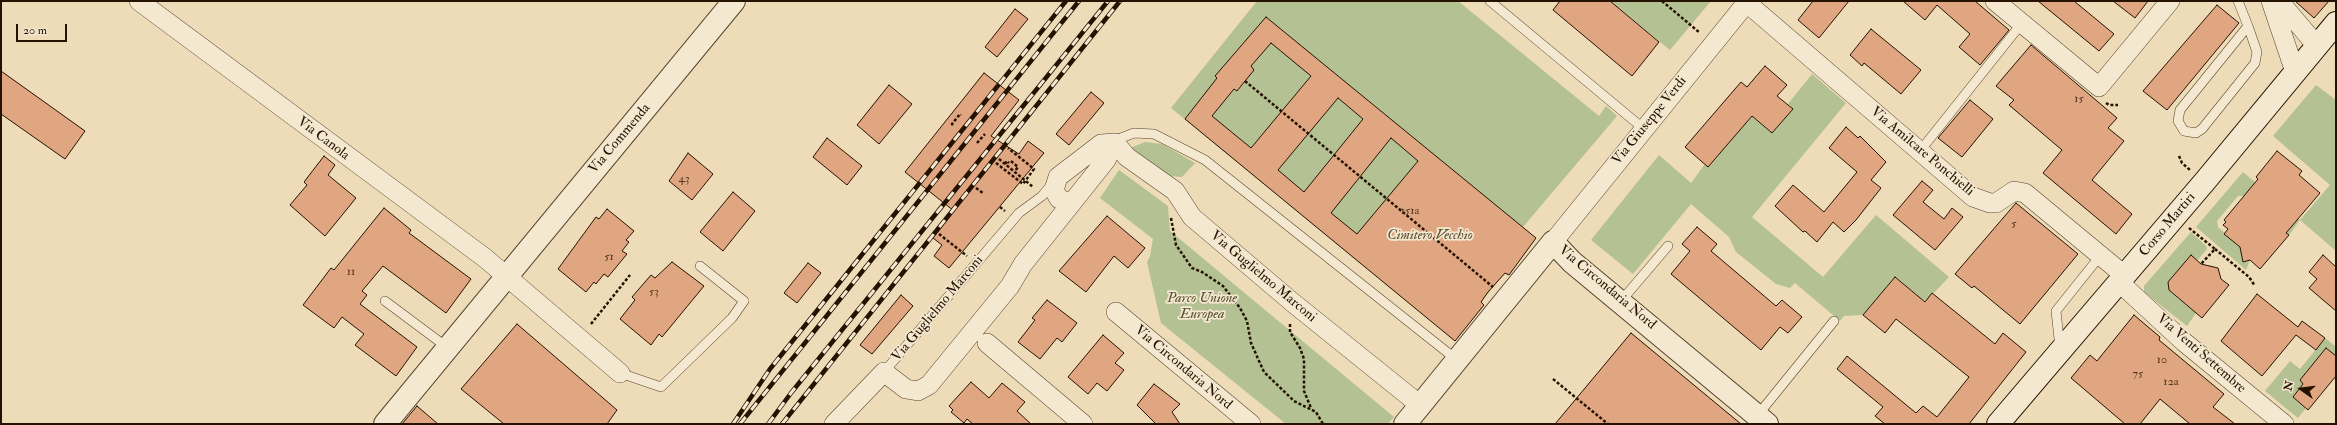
<!DOCTYPE html>
<html>
<head>
<meta charset="utf-8">
<style>
	body { margin:0 }
	#map { position:relative; width:2337px; height:425px; overflow:hidden; background:#eedbb7; font-family:"IM FELL Double Pica",serif }
	canvas { display:block }
	.frame { position:absolute; inset:0; border:2px solid #251200; pointer-events:none }
	.north { position:absolute; left:2281px; top:369px; width:40px; height:40px; -webkit-text-stroke:3px #f4e8d0; paint-order:stroke; rotate:284deg; font-size:11px; font-weight:700; line-height:16px; text-align:center; color:#251200 }
	.north::after { content:''; display:block; margin:auto; width:14px; height:18px; background:#251200; clip-path:polygon(50% 0,100% 100%,50% 72%,0 100%) }
	.scale { position:absolute; left:16px; top:24px; width:51px; height:18px; box-sizing:border-box; border:2px solid #251200; border-top:0; padding-left:5px; font-size:12px; line-height:14px; white-space:nowrap; color:#251200; -webkit-text-stroke:3px #f4e8d0; paint-order:stroke }
</style>
</head>
<body>
<div id="map">
<canvas width="2337" height="425"></canvas>
<div class="frame"></div>
<div class="north">N</div>
<div class="scale">20 m</div>
</div>
<script>
const ctx = document.querySelector('canvas').getContext('2d');
ctx.lineJoin = 'round';
function fill(path, color) {
  ctx.fillStyle = color;
  ctx.fill(path, 'evenodd');
}
function shape(rows) {
  const path = new Path2D();
  for (const r of rows) {
    path.moveTo(r[0], r[1]);
    for (let i = 2; i < r.length; i += 2) path.lineTo(r[i], r[i + 1]);
  }
  return path;
}
function trace(path, color, width, dash) {
  ctx.strokeStyle = color;
  ctx.lineWidth = width;
  ctx.lineCap = dash ? 'butt' : 'round';
  ctx.setLineDash(dash || []);
  ctx.stroke(path);
}
function drawText(font, color, halo, rows, align = 'center') {
  ctx.font = font + ' "IM FELL Double Pica",serif';
  ctx.lineWidth = 3.5;
  ctx.setLineDash([]);
  ctx.textBaseline = 'middle';
  ctx.strokeStyle = halo;
  ctx.fillStyle = color;
  for (const [text, x, y, turn = 0] of rows) {
    ctx.save();
    ctx.translate(x, y);
    ctx.rotate((+turn || 0) * Math.PI / 180);
    ctx.textAlign = isNaN(turn) ? turn : align;
    if (halo) ctx.strokeText(text, 0, 0);
    ctx.fillText(text, 0, 0);
    ctx.restore();
  }
}
const green = shape([
	[1257,1,1458,1,1599,116,1606,106,1617,116,1523,227,1536,238,1509,275,1505,273,1481,302,1484,305,1455,341,1171,108],
	[1610,1,1711,1,1670,50],
	[1812,74,1846,103,1752,217,1823,277,1876,215,1949,277,1926,301,1915,296,1916,294,1895,277,1863,315,1844,316,1840,321,1795,283,1790,288,1776,284,1736,252,1729,237,1691,204,1633,274,1591,240,1659,155,1691,183,1705,164,1708,166,1752,116,1772,133,1793,109,1788,104],
	[2316,85,2336,100,2336,251,2300,220,2289,235,2243,196,2238,196,2217,221,2218,227,2244,250,2242,258,2247,261,2250,260,2246,270,2196,227,2243,172,2300,220,2330,185,2273,136],
	[1145,142,1162,144,1195,163,1182,177,1169,176,1130,148],
	[1119,170,1168,206,1170,231,1394,417,1388,424,1286,424,1161,323,1147,262,1150,256,1153,239,1100,198],
	[2191,232,2206,246,2207,249,2197,261,2168,282,2169,290,2196,313,2187,326,2144,292,2144,286],
	[2325,338,2336,347,2336,356,2308,370,2300,380,2303,384,2293,397,2306,408,2298,418,2265,391,2290,361,2300,369]
]);
const building = shape([
	[1560,1,1610,1,1659,42,1632,76,1553,10,1560,1],
	[1813,1,1849,1,1819,38,1798,20,1813,1],
	[1903,1,1975,1,2009,30,1980,65,1959,47,1970,34,1937,5,1925,20,1903,1],
	[2038,1,2074,1,2114,34,2099,51,2038,1],
	[2113,1,2148,1,2135,18,2113,1],
	[2295,1,2329,1,2314,18,2295,1],
	[2217,5,2239,23,2167,110,2143,91,2217,5],
	[1015,9,1028,19,997,57,985,47,1015,9],
	[1266,17,1536,238,1509,275,1505,273,1488,292,1481,302,1484,305,1455,341,1185,119,1217,78,1215,76,1266,17],
	[1271,43,1311,76,1251,148,1212,116,1234,89,1237,91,1254,70,1251,66,1271,43],
	[1338,98,1363,119,1304,192,1278,170,1338,98],
	[1391,138,1418,161,1357,234,1331,213,1391,138],
	[1871,29,1921,70,1901,94,1864,63,1862,66,1850,55,1871,29],
	[2031,45,2117,118,2108,128,2124,141,2092,180,2132,214,2116,234,2043,173,2062,150,2009,105,2014,100,1996,86,2031,45],
	[1765,66,1787,85,1777,96,1793,109,1772,133,1752,116,1708,167,1685,147,1741,82,1747,87,1765,66],
	[1,71,85,131,65,159,1,114,1,71],
	[984,73,1019,100,991,136,1019,154,1028,141,1044,153,949,268,934,256,942,245,933,238,954,211,905,172,984,73],
	[889,85,912,104,879,144,857,125,889,85],
	[1091,92,1104,103,1069,145,1056,134,1091,92],
	[1970,100,1993,119,1962,157,1938,138,1970,100],
	[1846,127,1858,138,1860,136,1886,162,1871,180,1881,188,1856,220,1844,232,1833,222,1817,242,1805,231,1803,232,1775,206,1793,185,1824,212,1857,172,1829,148,1846,127],
	[827,138,862,166,847,185,813,157,827,138],
	[2277,151,2302,171,2299,175,2320,193,2286,233,2289,235,2260,269,2250,260,2243,262,2240,247,2224,234,2228,229,2223,225,2226,222,2224,220,2258,179,2256,177,2277,151],
	[688,153,713,174,692,200,669,181,688,153],
	[324,156,335,165,328,175,356,198,325,236,290,205,307,185,304,182,324,156],
	[1922,181,1933,190,1923,202,1944,219,1952,208,1963,217,1935,250,1893,215,1922,181],
	[733,192,755,211,723,251,700,232,733,192],
	[2016,203,2078,254,2020,324,1974,286,1972,288,1955,274,2016,203],
	[384,208,411,230,409,233,471,279,446,313,383,266,362,291,367,295,360,304,417,347,396,376,355,345,364,334,342,317,334,328,303,305,331,268,334,270,384,208],
	[607,209,634,231,626,240,629,242,622,251,627,254,608,277,604,274,596,284,594,282,586,292,558,269,596,217,599,219,607,209],
	[1107,216,1145,248,1128,268,1114,256,1086,292,1059,271,1107,216],
	[1697,227,1717,244,1711,251,1776,306,1782,300,1802,317,1788,333,1780,327,1761,350,1671,274,1690,251,1682,244,1697,227],
	[2191,255,2201,264,2218,268,2221,279,2229,285,2202,318,2169,290,2168,282,2191,255],
	[2323,255,2336,267,2336,311,2309,288,2317,279,2309,272,2323,255],
	[672,262,704,286,662,337,659,334,651,345,620,319,635,300,632,297,651,275,655,278,672,262],
	[808,263,821,273,797,303,784,293,808,263],
	[1895,277,1925,302,1932,293,1995,344,2003,333,2026,352,1969,424,1885,424,1875,416,1883,407,1837,369,1847,356,1916,413,1923,406,1937,417,1969,377,1896,319,1885,333,1863,315,1895,277],
	[2257,294,2298,327,2302,321,2325,338,2316,350,2296,335,2262,376,2221,341,2257,294],
	[901,295,913,306,872,354,860,345,901,295],
	[1047,300,1077,323,1062,342,1057,338,1040,359,1018,342,1035,320,1032,318,1047,300],
	[2134,315,2160,337,2159,340,2224,394,2213,407,2235,424,2190,424,2160,399,2140,424,2125,424,2071,378,2090,355,2097,361,2134,315],
	[517,324,617,410,607,424,504,424,461,389,517,324],
	[1631,333,1741,424,1555,424,1631,333],
	[1103,335,1124,353,1115,363,1124,370,1107,391,1097,383,1088,394,1068,377,1103,335],
	[2326,348,2336,356,2336,376,2308,410,2293,397,2303,384,2300,380,2326,348],
	[971,382,989,398,1002,383,1025,402,1017,411,1031,424,973,424,967,419,964,423,951,412,953,410,949,406,971,382],
	[1154,384,1180,404,1172,412,1180,424,1156,424,1137,405,1154,384],
	[417,406,438,424,402,424,417,406]
]);
const path = shape([
	[1662,1,1700,33],
	[1245,81,1493,287],
	[2106,103,2109,105,2118,105],
	[953,125,952,124,960,114,961,115],
	[977,143,985,134],
	[2179,156,2182,163,2190,170],
	[999,159,1033,187],
	[1011,161,1018,167,1015,171],
	[996,163,1023,184,1034,169,1008,148],
	[1005,164,1007,161,1009,163],
	[976,188,983,193],
	[1000,207,1005,211],
	[1171,218,1176,245,1192,268,1202,272,1223,286,1240,308,1247,321,1251,343,1264,372,1294,401,1316,412,1323,424],
	[2189,228,2215,249,2201,264],
	[939,234,967,256],
	[2215,249,2249,277,2255,286],
	[591,324,630,275],
	[1290,324,1290,332,1300,348,1304,359,1304,391,1311,408],
	[1553,379,1608,424]
]);
const service = shape([
	[1490,1,1644,129],
	[2238,1,2248,26,2257,52,2255,63,2202,129,2196,133,2184,131,2178,121,2180,110,2248,26],
	[1115,143,1121,138,1134,133,1154,134,1205,160,1457,360],
	[1920,151,2022,23],
	[385,301,448,348],
	[1621,301,1668,246],
	[2060,348,2056,311,2100,256],
	[884,372,1019,213,1042,196,1052,184],
	[620,373,661,387,732,318,744,301,700,266],
	[1757,416,1834,321]
]);
const minor = shape([
	[139,1,485,258,620,373],
	[1995,1,2099,87,2170,1],
	[2271,1,2295,72],
	[2279,1,2317,46],
	[1747,3,1973,197,1990,203,1996,203,2014,191,2025,193,2124,275],
	[1115,143,1127,157,1175,191,1192,217,1292,302,1420,405],
	[1072,203,1059,199,1054,190,1058,177,1101,144,1115,143],
	[1553,242,1748,1],
	[2119,282,2184,342,2284,424],
	[1116,312,1251,424],
	[987,343,1083,424],
	[834,424,884,372,906,389,918,391,929,385,1010,286,1023,264,1106,160,1115,143]
]);
const tertiary = shape([
	[385,424,734,1],
	[1405,424,1553,242,1572,262,1767,424]
]);
const secondary = shape([
	[1998,424,2206,180,2336,23]
]);
const rail = shape([
	[733,424,770,369,1066,1],
	[740,424,1079,1],
	[768,424,791,393,1108,1],
	[782,424,1120,1]
]);
const numberNames = [
	["15",2079,99],
	["43",684,179],
	["151a",1410,211],
	["5",2014,224],
	["51",609,257],
	["11",351,272],
	["53",654,292],
	["10",2162,360],
	["75",2138,374],
	["12a",2171,382]
];
const streetNames = [
	["Via Giuseppe Verdi",1650,121,-51],
	["Via Canola",323,139,37],
	["Via Commenda",620,139,-50],
	["Via Amilcare Ponchielli",1922,152,40],
	["Corso Martiri",2168,225,-50],
	["Via Guglielmo Marconi",1263,277,40],
	["Via Circondaria Nord",1607,288,40],
	["Via Guglielmo Marconi",938,309,-50],
	["Via Venti Settembre",2201,354,41],
	["Via Circondaria Nord",1183,368,40]
];
const parkNames = [
	["Cimitero Vecchio",1430,236],
	["Parco Unione",1202,299],
	["Europea",1202,315]
];
fill(green, '#b3c193');
fill(building, '#e0a682');
trace(building, '#251200', 1);
trace(service, '#57442e', 10);
trace(minor, '#57442e', 20);
trace(tertiary, '#57442e', 24);
trace(secondary, '#251200', 24);
trace(path, '#251200', 2.5, [3, 2]);
trace(service, '#f4e8d0', 9);
trace(minor, '#f4e8d0', 19);
trace(tertiary, '#f4e8d0', 22);
trace(secondary, '#f4e8d0', 22);
trace(rail, '#251200', 4.5);
trace(rail, '#f4e8d0', 3, [9]);
drawText('12px', '#543720', null, numberNames);
drawText('14px', '#251200', '#f4e8d0', streetNames);
drawText('italic 14px', '#574f33', '#f4e8d0', parkNames);
</script>
</body>
</html>
